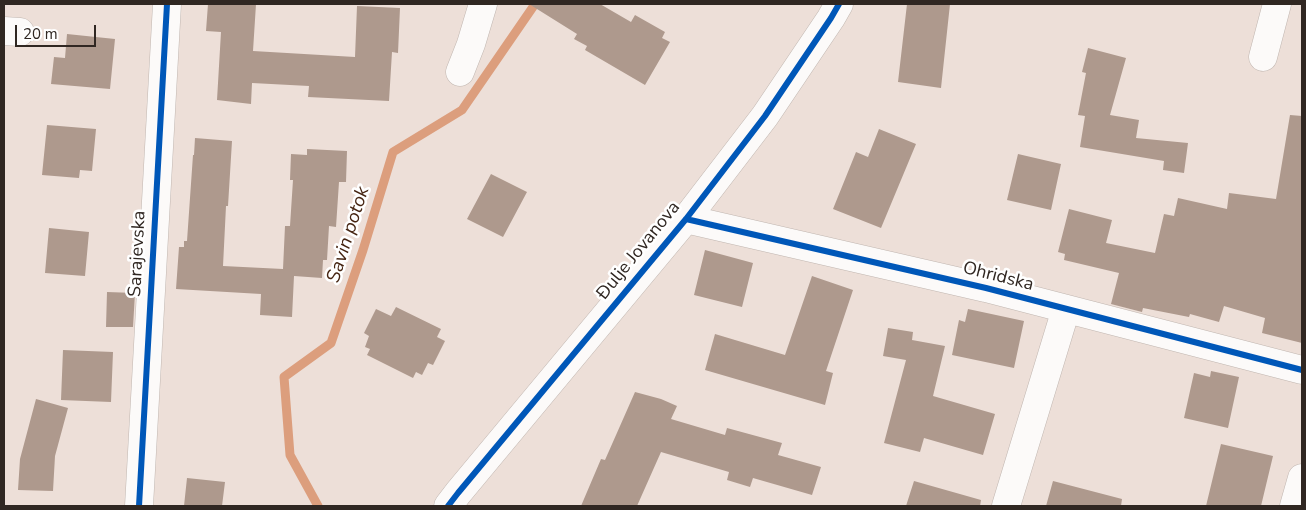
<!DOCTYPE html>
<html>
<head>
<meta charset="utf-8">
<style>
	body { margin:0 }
	#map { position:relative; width:1306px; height:510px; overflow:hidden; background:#eddfd8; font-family:"Nunito Sans",sans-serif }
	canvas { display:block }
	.frame { position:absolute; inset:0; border:5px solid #302722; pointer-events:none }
	.scale { position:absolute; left:15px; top:25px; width:81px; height:22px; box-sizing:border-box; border:2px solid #302722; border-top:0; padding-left:6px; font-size:15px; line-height:18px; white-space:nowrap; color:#302722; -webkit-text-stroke:4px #fff; paint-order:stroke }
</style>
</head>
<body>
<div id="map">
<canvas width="1306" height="510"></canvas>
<div class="frame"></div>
<div class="scale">20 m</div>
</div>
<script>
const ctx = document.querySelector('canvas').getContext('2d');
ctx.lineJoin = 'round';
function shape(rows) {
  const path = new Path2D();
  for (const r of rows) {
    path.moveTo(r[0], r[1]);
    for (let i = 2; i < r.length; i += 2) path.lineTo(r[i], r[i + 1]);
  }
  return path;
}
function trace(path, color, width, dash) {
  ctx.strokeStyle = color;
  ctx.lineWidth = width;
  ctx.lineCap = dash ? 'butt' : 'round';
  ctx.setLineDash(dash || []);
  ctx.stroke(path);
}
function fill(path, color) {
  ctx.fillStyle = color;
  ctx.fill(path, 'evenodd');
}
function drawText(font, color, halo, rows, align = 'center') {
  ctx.font = font + ' "Nunito Sans",sans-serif';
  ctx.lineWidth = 5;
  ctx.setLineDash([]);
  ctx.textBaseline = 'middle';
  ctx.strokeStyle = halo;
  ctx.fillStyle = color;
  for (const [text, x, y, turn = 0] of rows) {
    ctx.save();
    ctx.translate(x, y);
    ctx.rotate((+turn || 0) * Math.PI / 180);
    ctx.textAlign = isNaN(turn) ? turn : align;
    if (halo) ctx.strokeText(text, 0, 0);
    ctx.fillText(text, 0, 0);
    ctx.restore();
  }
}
const stream = shape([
	[318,506,290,455,284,377,331,343,363,250,393,152,462,110,535,4]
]);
const building = shape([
	[208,4,256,4,253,51,355,57,357,6,400,8,398,53,392,52,389,101,308,97,309,86,252,83,251,104,217,100,221,32,206,31],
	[529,4,600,4,631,22,635,15,665,32,662,38,670,42,645,85,585,50,587,46,574,39,577,34],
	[907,4,950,4,941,88,898,82],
	[67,34,115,39,110,89,51,84,54,57,65,58],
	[1088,48,1126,58,1110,115,1139,120,1136,138,1188,143,1184,173,1163,170,1164,161,1080,147,1085,116,1078,115,1086,73,1082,72],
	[1290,115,1302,116,1302,343,1262,333,1265,318,1224,306,1219,322,1190,314,1189,317,1143,308,1142,312,1111,304,1119,273,1064,260,1065,254,1058,252,1069,209,1112,220,1106,243,1155,253,1164,214,1174,216,1178,198,1227,209,1229,193,1276,199],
	[47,125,96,129,92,171,80,170,79,178,42,175],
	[879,129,916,144,881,228,833,209,856,152,868,157],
	[195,138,232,141,228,206,226,206,223,266,283,269,285,226,290,226,293,180,290,180,291,154,307,155,307,149,347,151,346,182,339,182,336,227,329,226,327,260,323,260,322,278,294,276,292,317,260,315,261,294,176,289,179,247,184,247,184,241,187,241,193,155,194,155],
	[1018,154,1061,164,1051,210,1007,200],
	[491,174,527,192,503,237,467,219],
	[49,228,89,232,85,276,45,273],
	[705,250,753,263,742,307,694,295],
	[812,276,853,290,826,371,833,373,825,405,705,370,715,334,785,355],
	[107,292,135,293,133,327,106,327],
	[396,307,441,329,437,337,445,341,433,365,428,363,422,375,416,372,413,378,367,355,370,349,365,347,369,336,364,333,376,309,391,316],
	[968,309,1024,321,1014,368,952,355,959,320,965,322],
	[888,328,913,332,912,340,945,346,933,396,995,414,983,455,924,438,920,452,884,443,906,360,883,356],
	[63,350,113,352,111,402,61,400],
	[1211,371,1239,377,1228,428,1184,418,1194,373,1210,377],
	[635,392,661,399,677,406,671,419,725,435,727,428,782,443,778,455,821,467,812,495,753,478,750,487,727,480,729,472,661,452,637,506,581,506,601,459,605,460],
	[36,399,68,408,55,456,53,491,18,490,20,459],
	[1221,444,1273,456,1261,506,1206,506],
	[187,478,225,482,222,506,184,506],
	[914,481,981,500,980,506,906,506],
	[1053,481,1122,499,1121,506,1046,506]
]);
const minor = shape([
	[4,31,20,32],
	[1263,57,1277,4],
	[460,72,471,44,483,4],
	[686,219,986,288,1302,370],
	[139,506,167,4],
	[1006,506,1066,309],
	[1294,506,1302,478]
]);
const tertiary = shape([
	[448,506,458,493,686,219,765,116,831,18,839,4]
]);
const cycleway = shape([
	[686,219,986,288,1302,370],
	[139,506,167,4],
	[448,506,458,493,686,219,765,116,831,18,839,4]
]);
const streetNames = [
	["Đulje Jovanova",639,251,-51],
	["Sarajevska",138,254,-87],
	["Ohridska",998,277,14]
];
const waterNames = [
	["Savin potok",349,235,-72]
];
trace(stream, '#dc9e7d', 9);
fill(building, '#ae998d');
trace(minor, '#c0b6b0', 29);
trace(tertiary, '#c0b6b0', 29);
trace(minor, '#fcfaf9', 28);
trace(tertiary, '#fcfaf9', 28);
trace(cycleway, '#0057b8', 6);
drawText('18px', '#302722', '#fff', streetNames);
drawText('italic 19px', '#462512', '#fff', waterNames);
</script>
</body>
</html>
